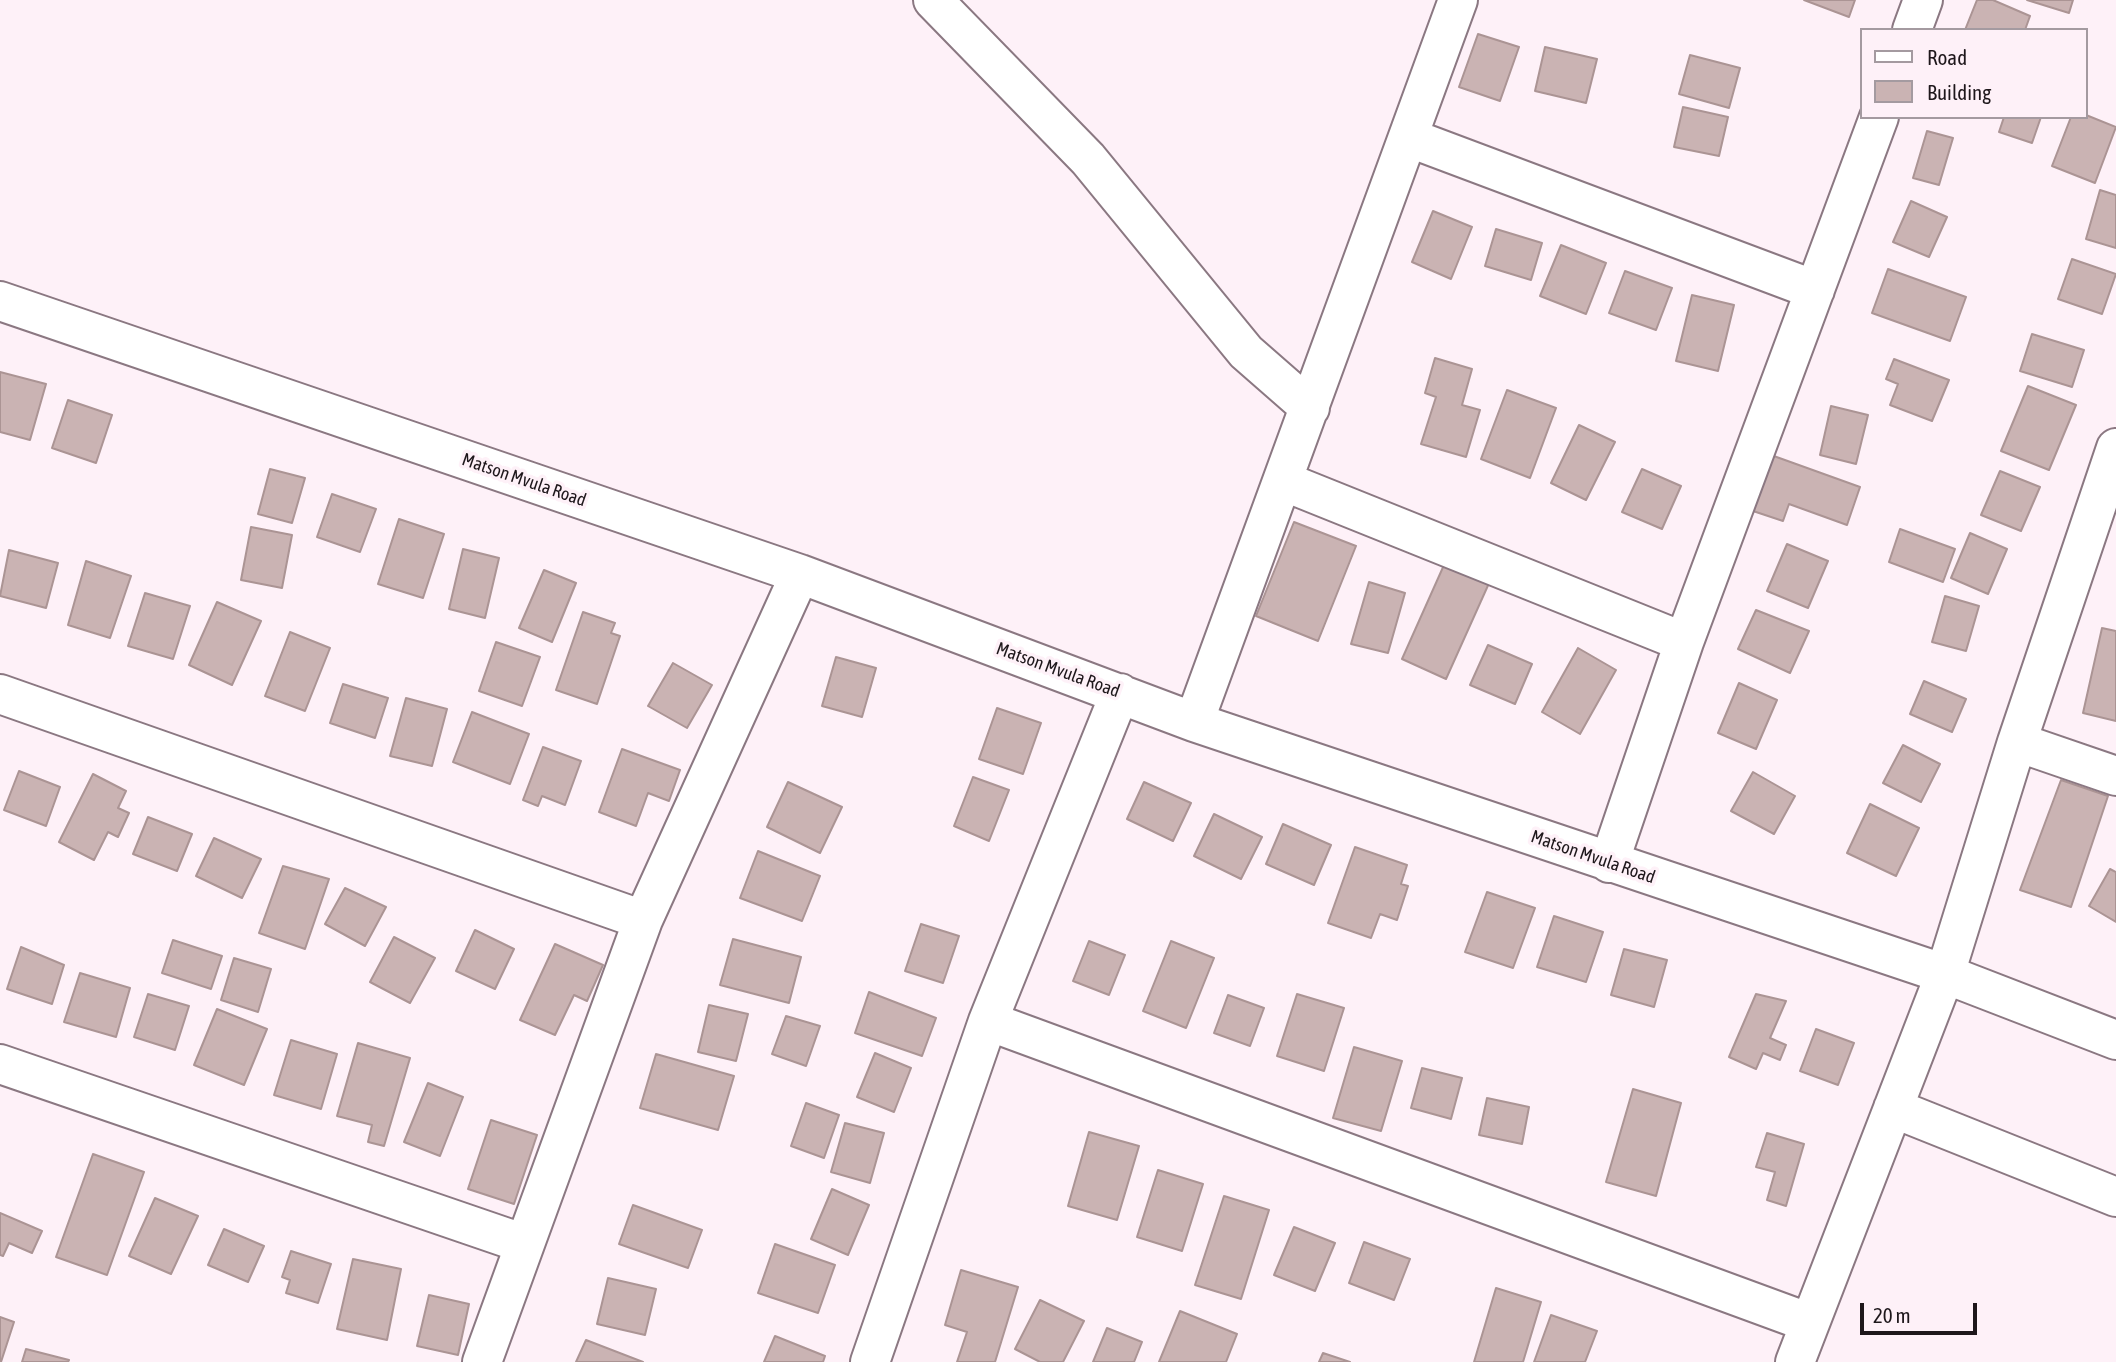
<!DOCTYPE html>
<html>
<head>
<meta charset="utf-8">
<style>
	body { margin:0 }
	#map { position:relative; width:2116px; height:1362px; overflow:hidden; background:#fef1f8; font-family:"Asap Condensed",sans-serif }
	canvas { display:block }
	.legend { position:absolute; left:1860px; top:28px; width:228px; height:91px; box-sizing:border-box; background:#fef1f8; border:2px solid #a49aa0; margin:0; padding:9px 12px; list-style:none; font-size:21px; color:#1e171b }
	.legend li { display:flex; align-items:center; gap:14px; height:35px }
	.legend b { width:35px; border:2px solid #a49aa0 }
	.scale { position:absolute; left:1860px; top:1303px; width:117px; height:32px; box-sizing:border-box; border:4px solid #1e171b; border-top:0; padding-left:9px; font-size:21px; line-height:24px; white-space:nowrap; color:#1e171b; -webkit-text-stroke:5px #fef1f8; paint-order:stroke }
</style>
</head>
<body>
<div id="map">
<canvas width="2116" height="1362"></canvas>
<ul class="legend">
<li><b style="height:9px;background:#fff"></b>Road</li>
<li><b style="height:19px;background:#cab3b3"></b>Building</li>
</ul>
<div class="scale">20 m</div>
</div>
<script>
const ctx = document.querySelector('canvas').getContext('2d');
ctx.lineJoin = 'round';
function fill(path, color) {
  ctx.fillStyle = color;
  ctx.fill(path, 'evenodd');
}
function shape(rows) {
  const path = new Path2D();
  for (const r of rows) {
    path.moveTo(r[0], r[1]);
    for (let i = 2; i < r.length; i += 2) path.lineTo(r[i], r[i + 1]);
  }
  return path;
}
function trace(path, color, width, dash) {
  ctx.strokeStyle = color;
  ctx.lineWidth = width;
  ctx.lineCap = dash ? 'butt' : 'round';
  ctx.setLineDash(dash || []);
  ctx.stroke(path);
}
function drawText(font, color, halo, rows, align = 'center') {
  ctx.font = font + ' "Asap Condensed",sans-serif';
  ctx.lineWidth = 7;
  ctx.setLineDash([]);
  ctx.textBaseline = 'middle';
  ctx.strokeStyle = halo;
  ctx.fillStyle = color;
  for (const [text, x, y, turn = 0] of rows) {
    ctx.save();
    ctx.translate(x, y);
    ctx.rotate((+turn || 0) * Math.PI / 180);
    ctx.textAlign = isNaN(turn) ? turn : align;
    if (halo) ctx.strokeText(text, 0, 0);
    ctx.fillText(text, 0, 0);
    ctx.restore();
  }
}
const building = shape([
	[1804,0,1855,0,1849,17,1804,0],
	[1977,0,1993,0,2030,16,2025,30,1965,30,1977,0],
	[2027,0,2073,0,2069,13,2027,0],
	[1478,34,1519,47,1500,101,1459,87,1478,34],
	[1545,47,1597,59,1586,103,1535,91,1545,47],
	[1690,55,1740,68,1729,108,1679,94,1690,55],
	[1683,107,1728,117,1719,156,1674,147,1683,107],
	[2086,115,2116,127,2095,183,2052,166,2071,117,2086,115],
	[2004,117,2041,117,2032,143,1999,132,2004,117],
	[1927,131,1953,138,1939,185,1913,178,1927,131],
	[2100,190,2116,195,2116,248,2086,239,2100,190],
	[1911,201,1947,217,1929,257,1893,242,1911,201],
	[1433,211,1472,227,1451,279,1412,262,1433,211],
	[1496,229,1542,243,1531,280,1485,266,1496,229],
	[1561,245,1606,263,1586,314,1540,296,1561,245],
	[2072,259,2116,274,2102,314,2058,299,2072,259],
	[1888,269,1966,297,1950,341,1872,313,1888,269],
	[1625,271,1672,288,1656,330,1609,313,1625,271],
	[1692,295,1734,305,1718,371,1676,361,1692,295],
	[2032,334,2084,350,2072,387,2020,371,2032,334],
	[1435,358,1472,369,1462,405,1480,410,1466,457,1421,444,1436,397,1425,393,1435,358],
	[1894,359,1949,380,1932,421,1890,405,1898,384,1886,379,1894,359],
	[0,372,46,384,30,440,0,432,0,372],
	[2028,386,2076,405,2049,470,2001,451,2028,386],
	[1507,390,1556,408,1530,478,1481,459,1507,390],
	[68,400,112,415,96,463,52,448,68,400],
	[1831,406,1868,415,1856,464,1820,455,1831,406],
	[1579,425,1615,442,1586,500,1551,483,1579,425],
	[1771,455,1860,487,1847,525,1789,504,1783,521,1750,510,1771,455],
	[270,469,305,478,292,523,258,514,270,469],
	[1642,469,1681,486,1662,529,1622,512,1642,469],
	[2000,471,2040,487,2021,531,1981,515,2000,471],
	[332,494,376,509,360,552,317,537,332,494],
	[399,519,444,534,423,598,378,584,399,519],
	[1294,522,1356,546,1318,641,1256,616,1294,522],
	[251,527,292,535,282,588,241,580,251,527],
	[1900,529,1955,549,1943,582,1889,562,1900,529],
	[1970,533,2007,549,1988,594,1951,578,1970,533],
	[1787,544,1828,561,1808,608,1767,591,1787,544],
	[463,549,499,558,485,618,449,609,463,549],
	[9,550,58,563,46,608,0,596,9,550],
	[86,561,131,576,110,638,68,625,86,561],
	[1444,565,1490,581,1446,679,1402,659,1444,565],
	[544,570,576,583,552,642,519,628,544,570],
	[1369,582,1405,593,1388,653,1351,644,1369,582],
	[145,593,190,606,173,659,128,646,145,593],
	[1945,596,1979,606,1966,651,1932,642,1945,596],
	[217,602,261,621,232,685,189,665,217,602],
	[1756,610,1809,631,1790,673,1738,649,1756,610],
	[583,612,615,623,611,633,620,636,597,704,556,690,583,612],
	[2102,628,2116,631,2116,721,2083,713,2102,628],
	[290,632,330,648,305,711,265,696,290,632],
	[496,642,540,657,522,706,479,691,496,642],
	[1488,645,1532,664,1515,704,1470,685,1488,645],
	[1578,648,1616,670,1580,734,1542,712,1578,648],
	[836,657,876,668,862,717,822,706,836,657],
	[673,663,712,685,687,728,648,706,673,663],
	[1924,681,1966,699,1952,732,1910,714,1924,681],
	[1739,683,1777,700,1756,749,1718,733,1739,683],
	[343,684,388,698,375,738,330,723,343,684],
	[406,698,447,709,432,766,390,756,406,698],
	[997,708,1041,723,1023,774,979,759,997,708],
	[472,712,529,734,510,784,453,762,472,712],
	[1903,745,1940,764,1921,802,1883,783,1903,745],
	[543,747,581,761,565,805,542,796,538,806,523,800,543,747],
	[622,749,680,770,669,801,648,793,636,826,599,812,622,749],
	[19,771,60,787,46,826,4,810,19,771],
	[1753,772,1795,796,1774,834,1731,811,1753,772],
	[93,774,126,791,118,808,129,813,118,837,108,832,94,860,59,842,93,774],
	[973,777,1009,790,989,841,954,826,973,777],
	[2061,780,2108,796,2071,907,2020,890,2061,780],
	[788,782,842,807,820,853,767,827,788,782],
	[1144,782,1191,803,1173,841,1127,819,1144,782],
	[1870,804,1919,828,1896,876,1847,853,1870,804],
	[1214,814,1262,837,1241,879,1194,856,1214,814],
	[148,817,192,834,177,871,133,854,148,817],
	[1283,824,1331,845,1314,885,1266,864,1283,824],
	[214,838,261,859,242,898,196,876,214,838],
	[1355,847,1407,865,1401,884,1408,886,1397,920,1380,914,1371,938,1328,923,1355,847],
	[758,851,820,876,802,921,740,898,758,851],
	[283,866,329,879,305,949,259,933,283,866],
	[2110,869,2116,872,2116,922,2089,906,2110,869],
	[345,888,386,907,365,946,325,924,345,888],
	[1487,892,1535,908,1513,968,1465,952,1487,892],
	[1554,916,1603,932,1586,982,1537,967,1554,916],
	[921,924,959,936,943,983,905,971,921,924],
	[475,930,514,949,495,989,456,971,475,930],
	[394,937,435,958,410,1003,370,982,394,937],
	[733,939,801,957,789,1003,720,985,733,939],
	[173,940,222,956,211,989,162,973,173,940],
	[1089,941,1125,955,1109,995,1073,981,1089,941],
	[1171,941,1214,958,1186,1028,1143,1011,1171,941],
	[555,944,603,965,587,1001,574,995,555,1035,520,1020,555,944],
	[21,947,64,965,52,1004,7,989,21,947],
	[1624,949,1667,960,1654,1007,1611,995,1624,949],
	[234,958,271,969,258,1012,221,1000,234,958],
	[80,973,130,988,116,1037,64,1022,80,973],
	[869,992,936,1018,922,1056,855,1033,869,992],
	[148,994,189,1006,175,1050,134,1037,148,994],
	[1297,994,1344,1008,1324,1071,1277,1056,1297,994],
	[1756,994,1786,1001,1770,1038,1786,1045,1780,1060,1763,1053,1756,1069,1729,1057,1756,994],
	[1228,995,1264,1008,1250,1046,1214,1033,1228,995],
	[709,1005,748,1014,736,1061,698,1052,709,1005],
	[217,1009,267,1029,244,1085,194,1065,217,1009],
	[786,1016,820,1026,806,1066,772,1054,786,1016],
	[1816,1029,1854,1043,1838,1085,1800,1071,1816,1029],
	[291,1040,337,1054,321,1109,274,1095,291,1040],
	[358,1043,410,1058,384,1146,368,1142,372,1125,337,1116,358,1043],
	[1354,1047,1402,1061,1381,1131,1333,1118,1354,1047],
	[875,1053,911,1068,894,1112,857,1097,875,1053],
	[656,1054,734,1076,718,1130,640,1108,656,1054],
	[1422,1068,1462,1078,1451,1119,1411,1108,1422,1068],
	[428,1083,463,1097,440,1156,404,1142,428,1083],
	[1633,1089,1681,1103,1656,1196,1606,1182,1633,1089],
	[1487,1098,1529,1107,1522,1144,1479,1135,1487,1098],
	[806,1103,839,1115,824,1158,791,1146,806,1103],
	[491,1120,537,1135,514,1204,468,1189,491,1120],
	[845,1123,884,1133,870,1183,831,1172,845,1123],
	[1089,1132,1139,1146,1117,1220,1068,1206,1089,1132],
	[1767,1133,1804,1144,1786,1206,1767,1200,1775,1172,1756,1167,1767,1133],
	[93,1154,144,1172,107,1275,56,1257,93,1154],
	[1158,1170,1203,1184,1182,1251,1137,1237,1158,1170],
	[832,1189,869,1205,848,1255,811,1239,832,1189],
	[1224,1196,1269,1210,1241,1299,1195,1285,1224,1196],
	[155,1198,198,1216,171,1274,129,1256,155,1198],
	[633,1205,702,1230,688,1268,619,1244,633,1205],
	[0,1213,42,1231,32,1253,9,1243,3,1256,0,1255,0,1213],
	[1294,1227,1335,1243,1315,1291,1274,1275,1294,1227],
	[224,1229,264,1246,248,1282,208,1265,224,1229],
	[1364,1242,1410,1259,1394,1300,1349,1283,1364,1242],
	[775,1244,835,1265,818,1313,758,1293,775,1244],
	[291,1251,331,1264,318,1303,286,1293,290,1280,282,1277,291,1251],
	[353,1259,401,1269,387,1340,337,1329,353,1259],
	[961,1270,1018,1287,995,1362,957,1362,967,1332,945,1325,961,1270],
	[608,1278,656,1289,645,1335,597,1324,608,1278],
	[1496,1288,1541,1302,1523,1362,1474,1362,1496,1288],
	[429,1295,469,1304,458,1355,417,1346,429,1295],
	[1040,1300,1084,1321,1063,1362,1040,1362,1015,1349,1040,1300],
	[1180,1311,1237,1334,1226,1362,1159,1362,1180,1311],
	[1551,1315,1597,1331,1585,1362,1534,1362,1551,1315],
	[0,1317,14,1322,1,1362,0,1362,0,1317],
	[1107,1328,1142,1342,1134,1362,1093,1362,1107,1328],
	[775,1336,825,1356,823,1362,764,1362,775,1336],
	[586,1340,643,1362,576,1362,586,1340],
	[26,1349,69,1360,68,1362,22,1362,26,1349],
	[1323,1353,1350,1362,1319,1362,1323,1353]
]);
const minor = shape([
	[933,0,1088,159,1246,352,1310,408],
	[1912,30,1923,0],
	[1410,138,1815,290],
	[0,301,800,574,1194,722,1945,974,2116,1040],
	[1283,481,1684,642],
	[0,694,643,920],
	[1194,722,1458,0],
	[2017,742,2116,776],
	[1609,863,1684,642,1879,117],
	[988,1021,1810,1323],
	[0,1064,525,1244],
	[1893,1108,2116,1197],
	[482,1362,643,920,800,574],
	[870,1362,988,1021,1120,693],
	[1795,1362,1945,974,2017,742,2116,448]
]);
const streetNames = [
	["Matson Mvula Road",524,480,19],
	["Matson Mvula Road",1058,670,20],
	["Matson Mvula Road",1593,857,19]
];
fill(building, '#cab3b3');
trace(building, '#ab9494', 2);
trace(minor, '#8b7882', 42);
trace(minor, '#fff', 38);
drawText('18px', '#1e171b', '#fef1f8', streetNames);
</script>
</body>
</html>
